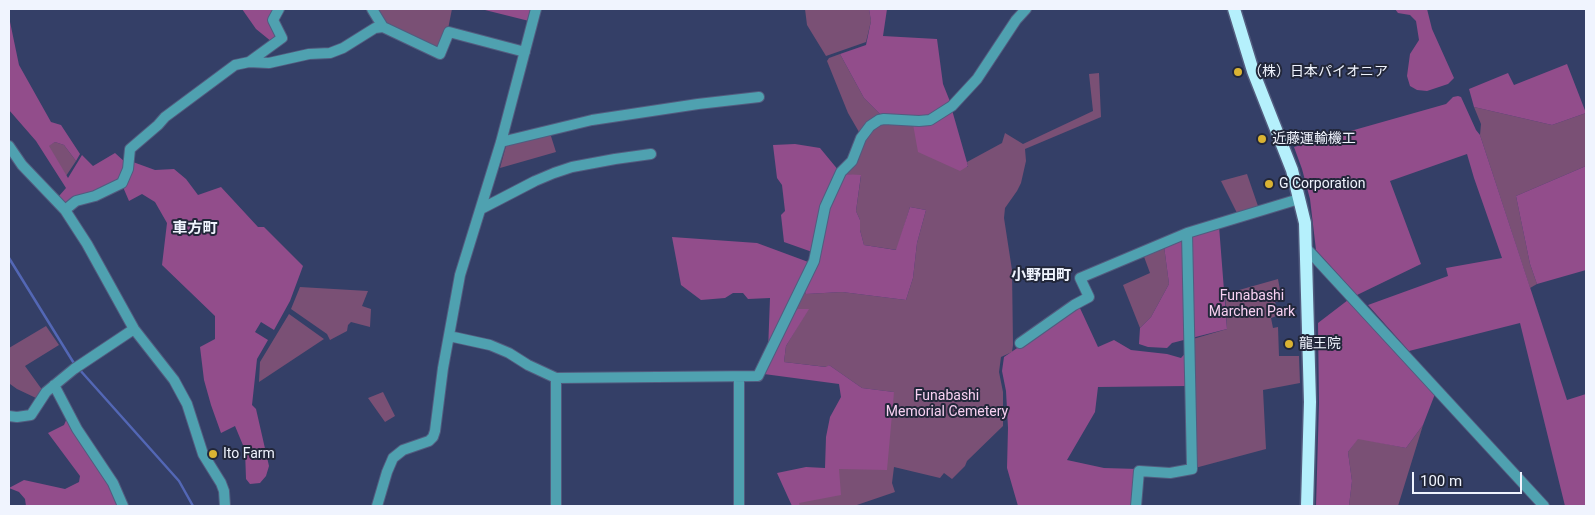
<!DOCTYPE html>
<html>
<head>
<meta charset="utf-8">
<style>
	body { margin:0 }
	#map { position:relative; width:1595px; height:515px; overflow:hidden; background:#343f67; font-family:Roboto,sans-serif }
	canvas { display:block }
	.frame { position:absolute; inset:0; border:10px solid #f0f4fe; pointer-events:none }
	.scale { position:absolute; left:1412px; top:472px; width:110px; height:22px; box-sizing:border-box; border:2px solid #f0f4fe; border-top:0; padding-left:6px; font-size:15px; line-height:18px; white-space:nowrap; color:#f0f4fe; -webkit-text-stroke:4px #22273a; paint-order:stroke }
</style>
</head>
<body>
<div id="map">
<canvas width="1595" height="515"></canvas>
<div class="frame"></div>
<div class="scale">100 m</div>
</div>
<script>
const ctx = document.querySelector('canvas').getContext('2d');
ctx.lineJoin = 'round';
function fill(path, color) {
  ctx.fillStyle = color;
  ctx.fill(path, 'evenodd');
}
function shape(rows) {
  const path = new Path2D();
  for (const r of rows) {
    path.moveTo(r[0], r[1]);
    for (let i = 2; i < r.length; i += 2) path.lineTo(r[i], r[i + 1]);
  }
  return path;
}
function trace(path, color, width, dash) {
  ctx.strokeStyle = color;
  ctx.lineWidth = width;
  ctx.lineCap = dash ? 'butt' : 'round';
  ctx.setLineDash(dash || []);
  ctx.stroke(path);
}
function drawText(font, color, halo, rows, align = 'center') {
  ctx.font = font + ' Roboto,"Noto Sans JP",sans-serif';
  ctx.lineWidth = 4;
  ctx.setLineDash([]);
  ctx.textBaseline = 'middle';
  ctx.strokeStyle = halo;
  ctx.fillStyle = color;
  for (const [text, x, y, turn = 0] of rows) {
    ctx.save();
    ctx.translate(x, y);
    ctx.rotate((+turn || 0) * Math.PI / 180);
    ctx.textAlign = isNaN(turn) ? turn : align;
    if (halo) ctx.strokeText(text, 0, 0);
    ctx.fillText(text, 0, 0);
    ctx.restore();
  }
}
const green = shape([
	[375,9,452,9,448,29,438,51,384,23],
	[805,9,869,9,871,21,866,42,826,56,807,25],
	[840,54,864,98,883,117,859,132,848,113,827,61,829,58],
	[1099,73,1101,117,1025,149,1026,161,1021,183,1017,191,1005,208,1004,218,1012,270,1013,345,1012,352,1001,357,999,372,1003,392,1003,426,967,461,965,466,952,479,944,473,940,478,894,467,892,483,895,492,854,506,800,506,798,503,838,469,894,392,862,388,829,365,827,367,784,362,786,346,808,309,791,314,804,290,806,294,842,292,906,300,913,278,917,243,926,210,910,207,897,250,864,245,860,230,860,220,856,211,861,176,843,174,871,128,880,122,913,124,968,167,967,162,1002,143,1005,133,1023,144,1093,111,1089,74],
	[1474,107,1552,125,1586,113,1586,166,1516,196,1530,264,1537,284,1530,288,1480,135,1481,124],
	[550,133,556,152,500,168,506,146],
	[55,142,64,145,76,161,66,176,48,146],
	[1247,174,1259,209,1238,215,1221,181],
	[1164,246,1169,284,1151,317,1140,328,1123,285,1150,273,1143,254],
	[1278,279,1282,301,1275,302,1279,315,1271,318,1273,328,1278,327,1279,356,1299,356,1300,383,1263,390,1266,449,1195,468,1193,339,1227,329,1225,294],
	[300,287,368,291,362,306,371,309,370,327,351,322,348,325,347,331,330,340,327,334,291,309],
	[289,314,324,339,259,382,260,362],
	[46,326,59,345,25,366,43,391,36,398,17,389,10,384,9,348],
	[383,392,395,416,385,422,368,398],
	[1423,425,1398,506,1349,506,1352,481,1348,452,1358,438,1406,448]
]);
const forest = shape([
	[242,9,275,9,279,36,272,42,256,29],
	[481,9,532,9,529,21],
	[869,9,887,9,883,36,937,39,943,84,951,104,929,118,883,117,864,98,840,54,866,45,871,21],
	[1395,9,1427,9,1432,29,1454,78,1448,84,1427,91,1417,90,1410,86,1407,76,1410,54,1419,40,1416,21,1410,15,1398,13],
	[9,17,19,65,51,122,61,125,80,154,76,161,64,145,55,142,49,146,68,178,82,155,93,166,115,153,125,162,119,182,67,205,59,196,66,188,36,141,9,110],
	[1567,64,1586,113,1552,125,1474,107,1469,89,1508,73,1514,85],
	[1458,96,1461,97,1476,130,1480,135,1567,400,1586,394,1586,506,1565,506,1520,323,1409,351,1368,305,1448,276,1446,268,1502,258,1474,178,1467,154,1390,181,1421,264,1357,295,1316,250,1310,199,1302,169,1294,147,1446,104,1453,97],
	[952,110,968,166,960,171,918,152,913,124],
	[795,144,820,148,839,171,815,253,784,242,781,215,785,211,782,185,777,178,773,145],
	[133,162,155,170,174,169,186,179,198,195,221,187,258,227,264,227,303,266,290,301,274,330,261,322,255,332,268,340,257,359,252,405,256,409,269,466,266,476,260,483,250,484,246,479,245,450,235,426,221,433,211,405,204,380,200,347,215,339,215,316,162,265,167,223,155,202,142,194,129,201,123,187],
	[1586,166,1586,270,1537,284,1530,264,1516,196],
	[843,174,861,175,856,211,860,220,860,230,864,245,896,250,910,207,926,210,917,243,913,278,906,300,842,292,806,294,804,290,827,207],
	[1219,226,1227,329,1172,343,1167,348,1148,347,1139,344,1140,328,1151,317,1169,284,1164,246],
	[672,237,757,243,811,263,768,351,770,298,748,299,743,293,733,293,725,298,701,300,681,285],
	[1348,300,1435,394,1423,425,1406,448,1358,439,1348,452,1352,481,1349,506,1316,506,1319,403,1318,323],
	[1079,306,1098,347,1114,340,1131,350,1167,354,1181,358,1189,349,1188,386,1098,387,1095,412,1067,460,1104,468,1138,469,1134,506,1018,506,1007,468,1008,428,1006,391,1002,371,1004,357],
	[798,309,809,309,786,346,784,362,826,367,829,365,862,388,894,392,887,470,839,469,841,495,799,503,800,506,792,506,777,473,806,467,825,468,826,437,830,417,841,397,839,384,764,374,791,314],
	[68,416,111,484,121,506,26,506,25,499,19,492,9,488,24,480,65,489,79,482,80,476,48,433,64,425]
]);
const stream = shape([
	[9,258,75,365],
	[79,369,179,481,193,506]
]);
const minor = shape([
	[372,9,383,27],
	[249,62,282,38,273,20,279,9],
	[501,142,592,120,698,104,759,97],
	[9,146,22,165,65,210,87,244,134,329,174,380,187,404,203,454,221,483,224,491,225,506],
	[481,209,535,181,554,173,572,167,615,159,651,154],
	[65,210,76,201,95,196,122,183,128,169,130,149,158,125,165,117,235,65,249,62,269,63,309,54,330,53,343,48,375,28,383,27,440,54,449,32,525,52],
	[1307,249,1544,506],
	[449,336,490,345,509,353,528,365,556,378,758,376,814,261,825,207,841,172,852,161,861,138,870,126,879,120,884,119,919,121,930,120,952,106,977,79,1016,20,1026,9],
	[1020,343,1074,305,1089,297,1080,278,1187,233,1299,199],
	[556,378,556,506],
	[54,385,77,429,113,483,123,506],
	[9,416,17,417,31,415,46,392,74,369,134,329],
	[377,506,387,472,393,458,403,450,429,441,433,437,435,431,443,368,460,275,501,142,536,9],
	[739,506,739,377],
	[1136,506,1139,471,1170,473,1192,469,1187,233]
]);
const major = shape([
	[1234,9,1253,71,1292,170,1305,223,1310,402,1307,506]
]);
const markers = [
	[1238,72,5,"#dab333"],
	[1262,139,5,"#dab333"],
	[1269,184,5,"#dab333"],
	[1289,344,5,"#dab333"],
	[213,454,5,"#dab333"]
];
const poiNames = [
	["（株）日本パイオニア",1248,72],
	["近藤運輸機工",1272,139],
	["G Corporation",1279,184],
	["龍王院",1299,344],
	["Ito Farm",223,454]
];
const parkNames = [
	["Funabashi",1252,296],
	["Marchen Park",1252,312],
	["Funabashi",947,396],
	["Memorial Cemetery",947,412]
];
const neighbourhoodNames = [
	["車方町",195,229],
	["小野田町",1041,276]
];
fill(green, '#7a5075');
fill(forest, '#924d8b');
trace(stream, '#5367b5', 2.5);
trace(minor, '#525c7f', 12);
trace(major, '#525c7f', 15);
trace(minor, '#4fa1b0', 10);
trace(major, '#b5f0fc', 12);
for (const [x, y, r, color] of markers) {
  const dot = new Path2D();
  dot.arc(x, y, r, 0, 2 * Math.PI);
  ctx.fillStyle = color;
  ctx.fill(dot);
  trace(dot, '#22273a', 2);
}
drawText('14px', '#f0f4fe', '#22273a', poiNames, 'left');
drawText('14px', '#f8d1f2', '#22273a', parkNames);
drawText('bold 15px', '#f0f4fe', '#22273a', neighbourhoodNames);
</script>
</body>
</html>
